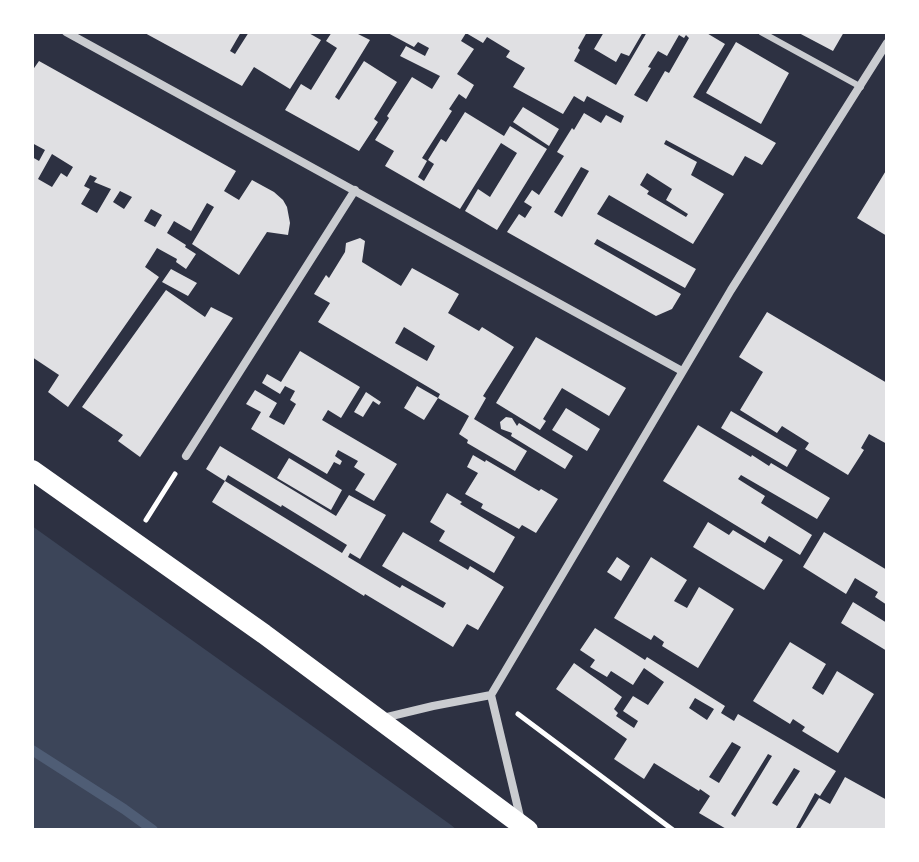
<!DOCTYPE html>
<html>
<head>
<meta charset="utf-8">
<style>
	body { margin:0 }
	#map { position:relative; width:919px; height:862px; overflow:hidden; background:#2d3142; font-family:Arial,sans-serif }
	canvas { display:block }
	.frame { position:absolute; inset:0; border:34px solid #fff; pointer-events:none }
</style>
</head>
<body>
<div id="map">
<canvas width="919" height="862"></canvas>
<div class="frame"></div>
</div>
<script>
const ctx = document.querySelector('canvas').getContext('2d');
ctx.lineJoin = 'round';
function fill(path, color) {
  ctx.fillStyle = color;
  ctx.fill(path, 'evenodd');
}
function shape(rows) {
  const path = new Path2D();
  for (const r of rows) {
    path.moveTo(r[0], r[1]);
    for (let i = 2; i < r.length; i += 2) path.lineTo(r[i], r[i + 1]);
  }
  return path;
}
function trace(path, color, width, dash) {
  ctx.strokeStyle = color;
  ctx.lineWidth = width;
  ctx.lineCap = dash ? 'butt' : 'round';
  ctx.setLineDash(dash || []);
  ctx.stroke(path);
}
const green = shape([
	[32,526,451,825,457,830,32,830]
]);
const stream = shape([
	[32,750,124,809,153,830]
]);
const building = shape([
	[143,32,241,32,230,51,235,54,249,32,307,32,321,40,290,89,254,67,242,86],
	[332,32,354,32,370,40,335,97,339,100,364,61,397,82,374,119,378,122,359,151,285,110,301,84,311,90,337,48,326,41],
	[386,32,587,32,578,48,580,50,574,61,616,85,647,32,705,32,725,44,693,97,776,143,762,165,745,156,733,176,666,140,664,144,697,162,691,175,724,194,693,244,609,195,597,214,696,269,685,288,597,239,594,244,681,294,672,309,656,316,507,232,519,214,525,218,532,207,524,202,532,190,539,195,564,156,557,152,572,128,574,130,584,113,601,123,606,115,621,123,624,116,587,96,584,102,574,96,563,114,513,87,525,68,506,57,510,51,487,37,483,43,466,33,461,41,474,49,457,74,474,85,466,99,459,94,449,109,452,111,422,158,427,161,418,177,424,181,434,164,428,160,441,139,446,142,465,112,504,136,510,126,547,149,497,230,465,211,478,189,490,197,517,153,501,143,460,209,385,166,394,151,375,140,389,118,387,116,412,77,432,89,440,76,400,56,406,46,425,56,429,48,418,42,414,47],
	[679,35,684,38,686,35,689,38,669,73,665,71,647,102,634,95,651,68,648,67,658,51,667,56],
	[581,167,589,171,562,217,554,212],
	[647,173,672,189,666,200,688,214,686,217,647,194,649,191,640,185],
	[604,32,643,32,629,56,621,53,616,62,594,49],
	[797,32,844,32,833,51],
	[736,42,789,73,761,124,706,93],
	[39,61,236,171,224,191,239,200,252,180,274,192,283,200,287,207,290,223,288,235,267,232,239,275,192,244,214,207,207,203,191,231,174,221,167,233,186,245,185,247,196,254,186,269,176,262,177,259,157,248,145,267,159,277,68,407,48,392,59,375,32,357,32,157,39,161,45,150,32,143,32,71],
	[52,154,73,167,67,177,61,173,52,187,38,179],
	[90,175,97,178,94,182,111,189,97,213,81,204,90,189,84,186],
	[120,191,132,197,124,209,113,202],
	[151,209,162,215,155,227,144,221],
	[523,107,559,129,549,146,513,122],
	[887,169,887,236,857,218],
	[360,238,365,241,362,262,401,286,412,268,432,279,459,294,448,313,479,331,482,327,514,347,483,396,486,398,474,419,527,451,515,471,467,443,468,440,459,434,469,416,438,398,440,394,318,322,330,303,314,294,326,275,329,278,345,252,346,243],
	[404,327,435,346,427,361,395,343],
	[171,269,197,283,188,296,162,282],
	[166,290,205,317,211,307,233,318,140,457,118,441,123,435,82,407],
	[767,312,887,383,887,444,869,434,861,448,864,450,848,475,805,449,809,443,782,426,777,433,740,410,763,372,739,357],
	[536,337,626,388,609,416,562,388,543,419,546,421,540,430,496,403],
	[300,351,360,387,341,418,328,410,322,420,397,464,374,501,355,490,365,474,354,467,358,461,338,450,335,456,342,461,340,465,334,462,327,474,251,429,261,412,246,404,255,390,277,403,269,417,284,425,296,404,290,400,295,391,285,386,280,394,262,383,267,374,281,382],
	[417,386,438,398,424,420,404,408],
	[366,392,381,402,379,405,373,401,363,417,354,412],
	[566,408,600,429,587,451,552,430],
	[731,411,797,450,787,467,721,428],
	[506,417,512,418,517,426,519,423,573,456,565,469,511,436,512,433,501,429,500,422],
	[698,425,751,457,752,455,769,466,771,463,830,498,817,519,741,475,738,479,765,496,761,503,812,535,800,555,769,536,765,543,663,481],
	[220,446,336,516,349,495,386,515,360,559,350,553,348,557,400,588,402,585,443,608,446,603,382,566,403,532,468,570,470,566,504,587,478,630,467,624,453,647,365,594,364,596,212,502,225,481,342,553,347,545,282,505,281,507,228,475,225,481,206,469],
	[473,455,485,462,486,460,539,491,541,489,558,499,536,533,522,525,519,529,481,508,483,504,465,494,478,473,467,467],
	[289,458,342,490,331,510,277,478],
	[447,493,462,502,460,504,515,537,494,573,439,541,445,531,430,522],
	[708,522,729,535,733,530,783,560,764,590,693,547],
	[824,532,887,570,887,605,875,597,878,592,855,578,846,594,803,567],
	[617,557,630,566,621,581,607,572],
	[651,557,687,580,674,601,687,608,699,587,734,609,698,668,662,646,664,642,654,635,651,640,614,618],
	[853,602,887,623,887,651,841,623],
	[595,628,645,660,647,657,725,706,721,713,734,721,738,714,836,771,820,796,815,793,795,830,728,830,699,813,710,796,700,789,699,791,654,763,644,779,614,759,627,739,556,689,574,663,622,697,614,709,618,713,616,716,634,728,638,721,623,711,633,696,648,705,664,682,644,668,633,685,611,671,607,677,590,667,595,660,580,650],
	[695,698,714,709,707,720,689,708],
	[732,742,741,747,719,783,709,777],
	[768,754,772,756,735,817,731,814],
	[794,768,800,771,777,806,772,803],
	[790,642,826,664,812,688,823,695,837,671,874,694,838,753,802,731,805,727,793,719,790,724,753,701],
	[845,777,887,800,887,830,799,830,819,798,830,804]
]);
const path = shape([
	[146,520,175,474],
	[518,714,673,830]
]);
const service = shape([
	[761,32,861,87]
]);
const minor = shape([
	[66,32,682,371],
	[186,456,355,190],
	[383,718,433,706,491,695],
	[521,821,491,695,731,290,887,43]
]);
const primary = shape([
	[32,470,264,634,528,830]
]);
fill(green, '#3c4559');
trace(stream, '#4f5d75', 10);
fill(building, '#e0e0e3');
trace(path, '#fff', 5);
trace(service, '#caccd0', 6);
trace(minor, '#caccd0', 8);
trace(primary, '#fff', 20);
</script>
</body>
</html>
